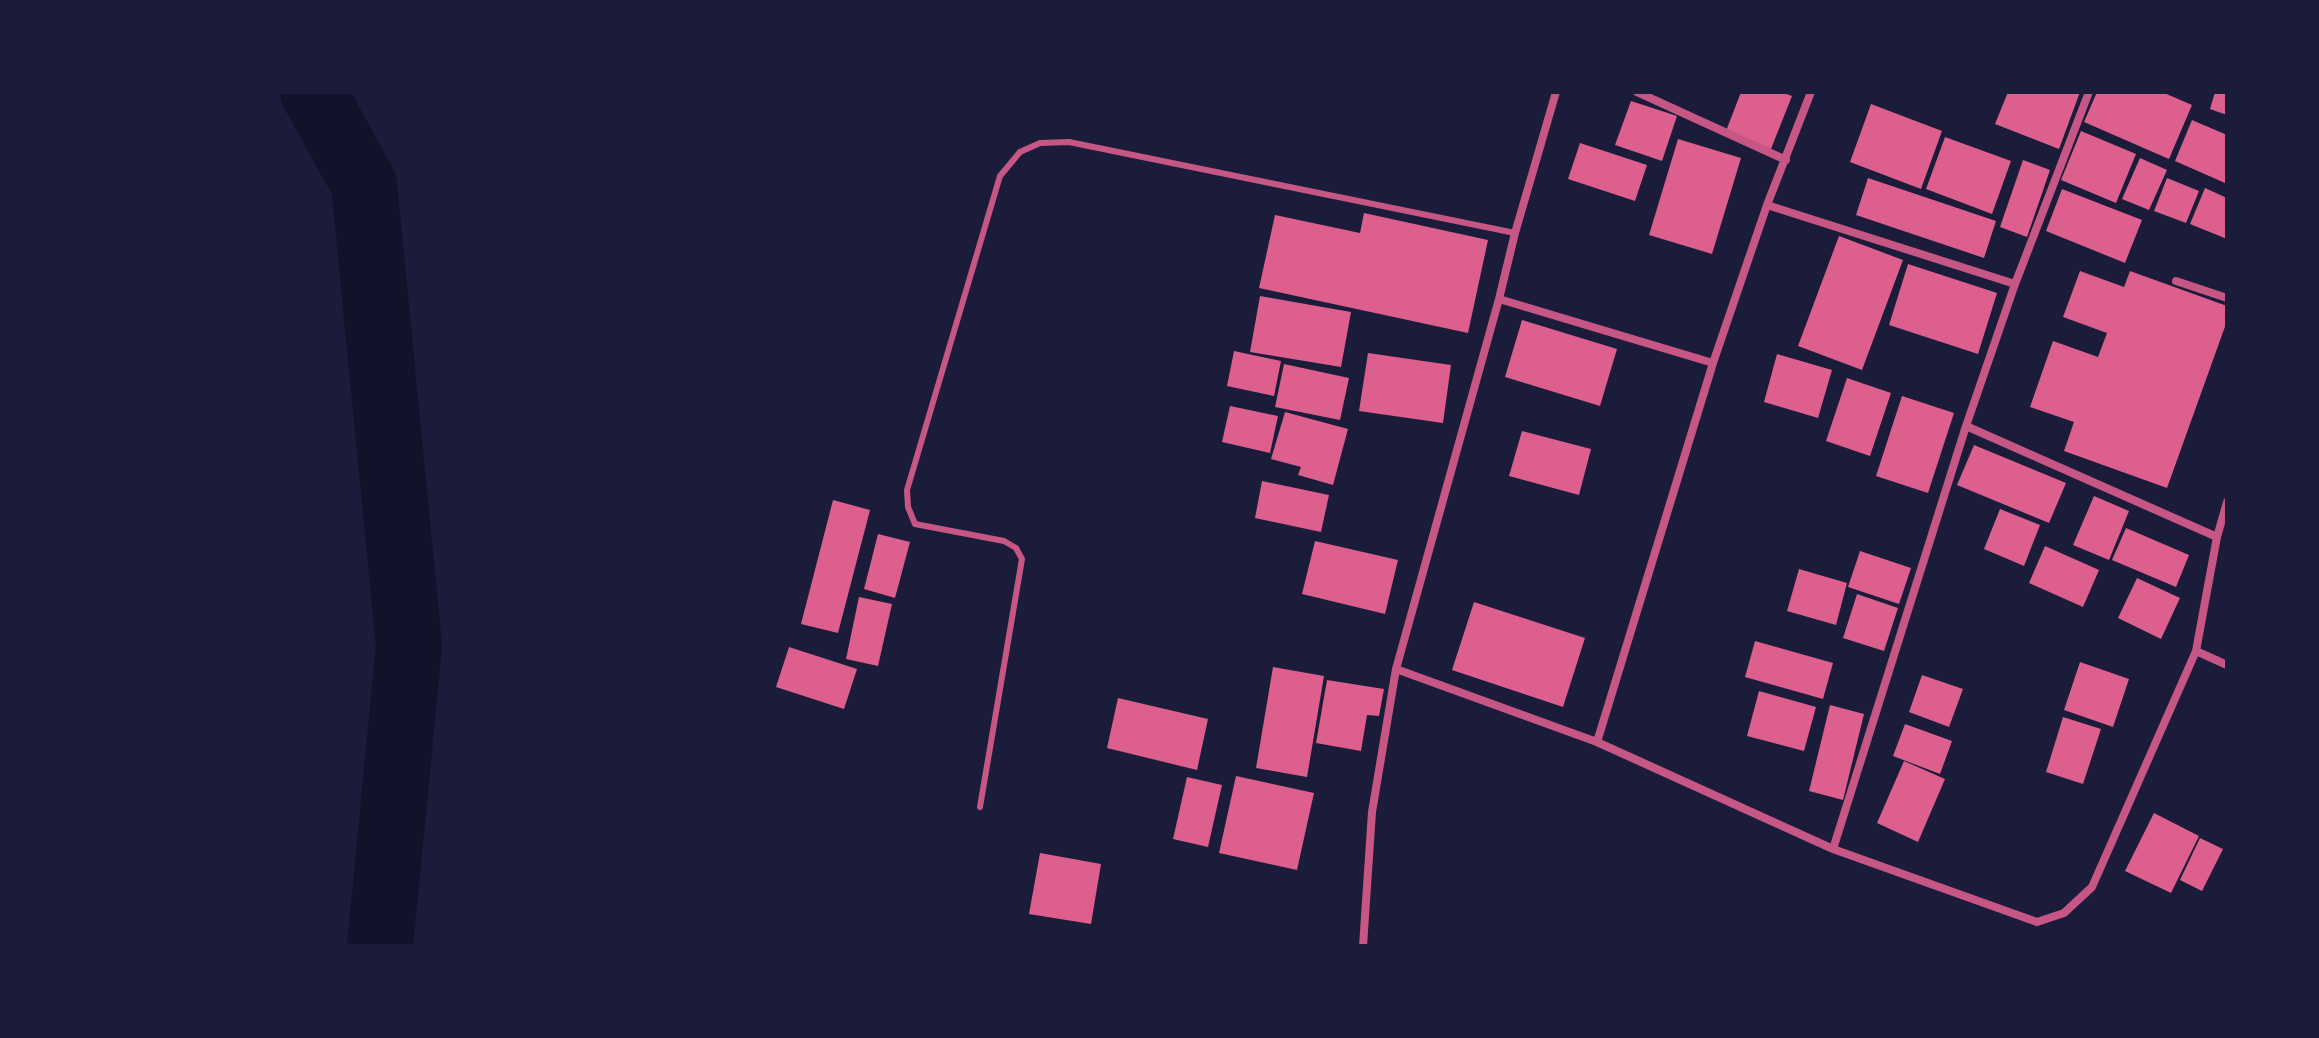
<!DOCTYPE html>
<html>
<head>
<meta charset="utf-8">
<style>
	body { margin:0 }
	#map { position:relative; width:2319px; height:1038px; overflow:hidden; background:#1b1b3a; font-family:Arial,sans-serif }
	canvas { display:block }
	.frame { position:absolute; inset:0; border:94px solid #1b1b3a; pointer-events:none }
</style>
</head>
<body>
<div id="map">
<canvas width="2319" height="1038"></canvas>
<div class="frame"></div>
</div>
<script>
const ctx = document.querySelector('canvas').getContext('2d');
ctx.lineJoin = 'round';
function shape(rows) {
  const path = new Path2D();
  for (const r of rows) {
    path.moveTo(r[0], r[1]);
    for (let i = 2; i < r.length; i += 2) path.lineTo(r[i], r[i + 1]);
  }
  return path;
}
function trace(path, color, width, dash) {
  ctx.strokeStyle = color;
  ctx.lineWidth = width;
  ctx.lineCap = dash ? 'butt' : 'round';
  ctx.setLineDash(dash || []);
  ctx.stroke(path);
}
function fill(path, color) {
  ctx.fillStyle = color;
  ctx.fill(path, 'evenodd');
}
const river = shape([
	[313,92,364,184,409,646,380,946]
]);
const building = shape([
	[1741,92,1781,92,1792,96,1771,149,1726,131],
	[2008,92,2080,92,2059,149,1995,124],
	[2097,92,2162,92,2192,105,2169,159,2084,122],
	[2215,92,2227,92,2227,115,2210,109],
	[1631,101,1677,116,1662,161,1615,145],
	[1871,104,1942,131,1921,189,1850,162],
	[2192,120,2227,135,2227,178,2225,183,2175,161],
	[2081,131,2136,154,2116,203,2061,180],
	[1945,137,2011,161,1992,214,1926,189],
	[1678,139,1741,158,1712,254,1649,235],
	[1580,143,1647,165,1635,201,1568,179],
	[2140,158,2167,170,2149,210,2122,199],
	[2023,160,2050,170,2027,237,2000,227],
	[1868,178,1996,221,1984,258,1856,215],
	[2167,178,2199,191,2186,223,2154,211],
	[2205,188,2227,198,2227,239,2190,224],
	[2062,189,2142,220,2125,263,2046,231],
	[1364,213,1488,240,1468,333,1259,288,1275,215,1360,233],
	[1839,236,1903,260,1862,370,1798,346],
	[1908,264,1997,293,1978,354,1889,325],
	[2080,271,2124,287,2130,271,2227,306,2227,321,2167,488,2064,451,2074,422,2030,407,2053,341,2098,357,2107,333,2063,317],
	[1260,296,1351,312,1341,367,1250,352],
	[1522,320,1617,349,1600,406,1505,377],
	[1234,351,1281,361,1274,396,1227,386],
	[1368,353,1451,365,1443,423,1359,411],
	[1777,354,1832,370,1818,418,1764,402],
	[1284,364,1349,378,1340,420,1275,407],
	[1847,378,1891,393,1870,456,1826,441],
	[1902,396,1954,413,1928,493,1876,476],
	[1230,406,1278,416,1270,453,1222,442],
	[1285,412,1348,429,1333,485,1298,475,1301,467,1271,459],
	[1522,431,1591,449,1579,495,1509,476],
	[1974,445,2066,483,2049,523,1957,485],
	[1262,481,1329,495,1321,532,1255,518],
	[2094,496,2129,511,2109,560,2073,545],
	[833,500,870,510,838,633,801,624],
	[2000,509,2040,525,2024,566,1984,549],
	[2126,528,2189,555,2176,587,2112,560],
	[878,534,910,542,895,598,864,589],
	[1315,541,1398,560,1385,614,1302,594],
	[2045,546,2099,570,2083,607,2029,583],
	[1860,551,1911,568,1899,604,1848,587],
	[1799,569,1847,583,1836,625,1787,611],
	[2137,578,2180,598,2161,639,2118,618],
	[1857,594,1898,608,1884,651,1843,638],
	[859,597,892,604,878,666,846,659],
	[1474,602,1585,638,1563,707,1452,670],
	[1755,641,1833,663,1823,699,1745,677],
	[789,647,857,669,844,709,776,687],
	[2080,662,2129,679,2113,727,2064,710],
	[1273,667,1324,676,1307,777,1256,768],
	[1922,675,1963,689,1949,727,1909,712],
	[1327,680,1384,689,1379,716,1367,715,1361,751,1316,743],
	[1759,691,1816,707,1804,751,1747,736],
	[1118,698,1208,719,1197,770,1107,748],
	[1830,705,1864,714,1843,800,1809,791],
	[2063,717,2101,729,2083,784,2046,772],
	[1905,724,1952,741,1940,774,1893,756],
	[1904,761,1945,779,1918,842,1877,823],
	[1236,776,1314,793,1297,870,1219,853],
	[1187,777,1222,785,1208,847,1173,839],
	[2154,813,2199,836,2171,893,2125,871],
	[2200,838,2223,849,2202,891,2180,880],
	[1040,853,1101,864,1091,924,1029,914]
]);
const service = shape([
	[980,807,1022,559,1016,548,1004,541,915,524,908,507,907,490,1000,176,1020,152,1040,143,1069,142,1515,233]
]);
const minor = shape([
	[1637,92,1786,160],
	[1767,205,2015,284],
	[2176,281,2227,298],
	[1499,299,1713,363],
	[1966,426,2217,537],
	[2196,651,2227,665],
	[1396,669,1597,742,1833,849,2037,922,2064,913,2092,887,2196,651,2217,537,2227,502],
	[1597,742,1713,363,1767,205,1811,92],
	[1833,849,1966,426,2015,284,2089,92],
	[1363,946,1372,812,1396,669,1499,299,1515,233,1556,92]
]);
trace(river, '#12122b', 66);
fill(building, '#dd5f8e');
trace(service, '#c65784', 6);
trace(minor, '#c65784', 8);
</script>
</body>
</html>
